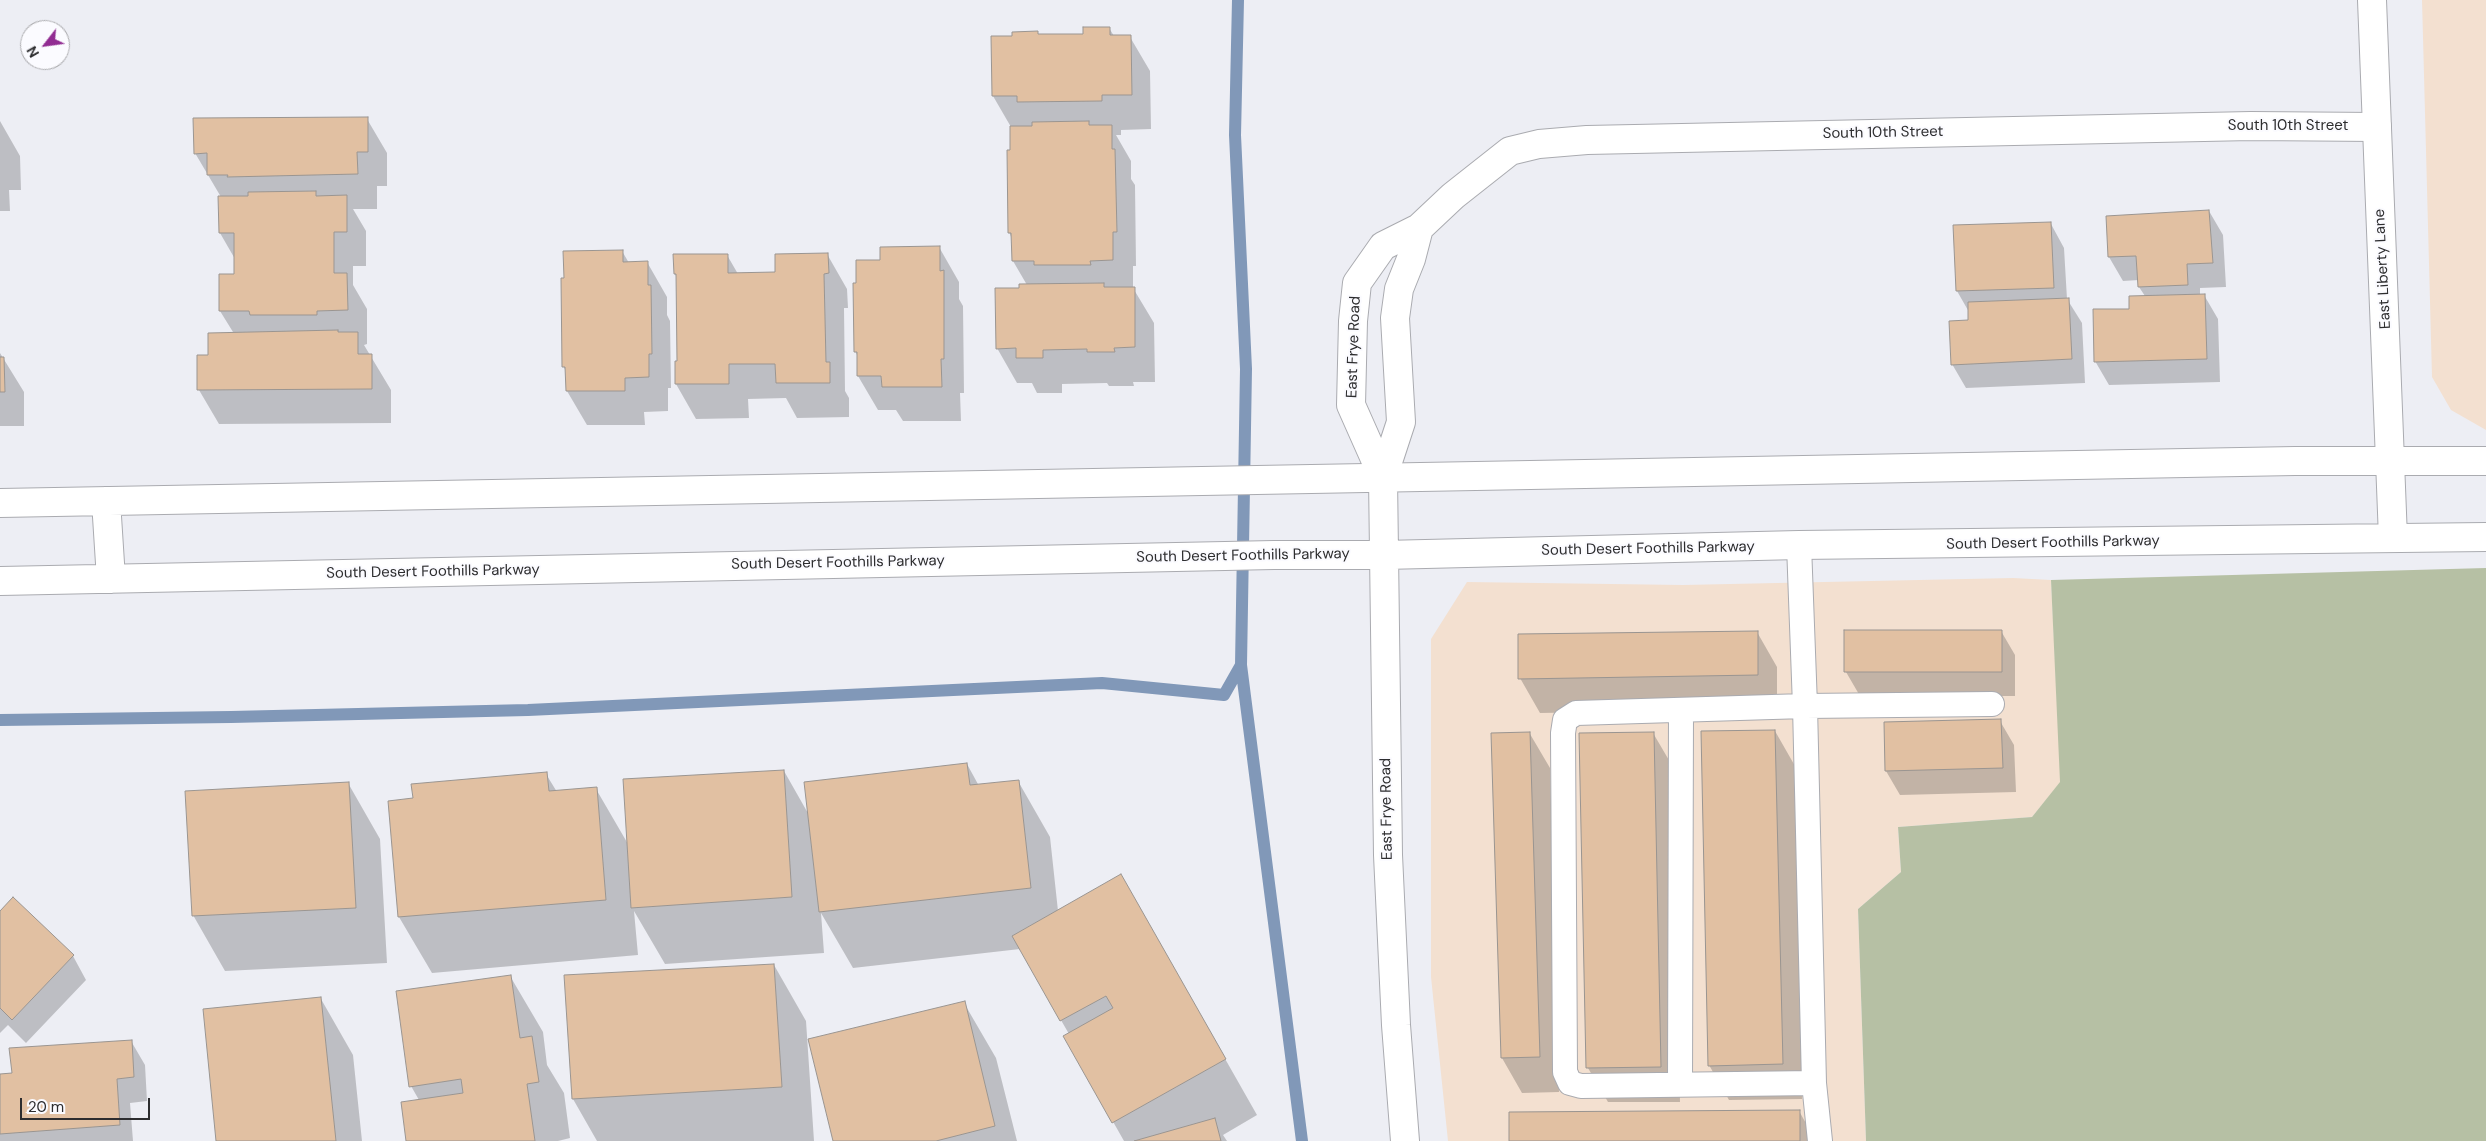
<!DOCTYPE html>
<html>
<head>
<meta charset="utf-8">
<style>
	body { margin:0 }
	#map { position:relative; width:2486px; height:1141px; overflow:hidden; background:#edeef4; font-family:"DM Sans",sans-serif }
	canvas { display:block }
	.north { position:absolute; left:20px; top:20px; width:50px; height:50px; box-sizing:border-box; background:#fbfbff; border:1px solid #a9a9ac; border-radius:50%; rotate:240deg; font-size:14px; font-weight:700; line-height:20px; text-align:center; color:#2d2d2f }
	.north::after { content:''; display:block; margin:auto; width:18px; height:22px; background:#912c92; clip-path:polygon(50% 0,100% 100%,50% 72%,0 100%) }
	.scale { position:absolute; left:20px; top:1098px; width:130px; height:22px; box-sizing:border-box; border:2px solid #2d2d2f; border-top:0; padding-left:6px; font-size:15px; line-height:18px; white-space:nowrap; color:#2d2d2f; -webkit-text-stroke:4px #fbfbff; paint-order:stroke }
</style>
</head>
<body>
<div id="map">
<canvas width="2486" height="1141"></canvas>
<div class="north">N</div>
<div class="scale">20 m</div>
</div>
<script>
const ctx = document.querySelector('canvas').getContext('2d');
ctx.lineJoin = 'round';
function fill(path, color) {
  ctx.fillStyle = color;
  ctx.fill(path, 'evenodd');
}
function shape(rows) {
  const path = new Path2D();
  for (const r of rows) {
    path.moveTo(r[0], r[1]);
    for (let i = 2; i < r.length; i += 2) path.lineTo(r[i], r[i + 1]);
  }
  return path;
}
function trace(path, color, width, dash) {
  ctx.strokeStyle = color;
  ctx.lineWidth = width;
  ctx.lineCap = dash ? 'butt' : 'round';
  ctx.setLineDash(dash || []);
  ctx.stroke(path);
}
function drawText(font, color, halo, rows, align = 'center') {
  ctx.font = font + ' "DM Sans",sans-serif';
  ctx.lineWidth = 4;
  ctx.setLineDash([]);
  ctx.textBaseline = 'middle';
  ctx.strokeStyle = halo;
  ctx.fillStyle = color;
  for (const [text, x, y, turn = 0] of rows) {
    ctx.save();
    ctx.translate(x, y);
    ctx.rotate((+turn || 0) * Math.PI / 180);
    ctx.textAlign = isNaN(turn) ? turn : align;
    if (halo) ctx.strokeText(text, 0, 0);
    ctx.fillText(text, 0, 0);
    ctx.restore();
  }
}
const commercial = shape([
	[2422,0,2486,0,2486,430,2451,410,2432,377],
	[2013,578,2051,580,2061,782,2032,817,1898,827,1901,872,1858,909,1866,1141,1448,1141,1431,977,1431,639,1467,582,1683,585]
]);
const green = shape([
	[2486,568,2486,1141,1866,1141,1858,909,1901,872,1898,827,2032,817,2060,782,2051,580]
]);
const shadow = shape([
	[1109,28,1114,36,1130,37,1150,71,1151,129,1121,130,1121,135,1116,135,1131,161,1131,179,1135,185,1136,266,1133,266,1133,288,1154,323,1155,382,1133,382,1134,386,1109,386,1107,383,1062,384,1062,393,1037,393,1032,383,1017,383,997,348,1020,290,1027,285,1013,261,1012,239,1009,232,1011,127,993,96,1013,37,1037,32,1039,36,1084,35],
	[367,119,387,153,387,186,377,186,377,209,353,209,366,231,366,266,353,266,353,285,367,309,367,344,364,345,391,390,391,423,219,424,199,390,209,356,229,332,233,332,220,311,220,275,235,275,235,259,220,233,221,197,195,153],
	[0,121,20,156,21,190,9,190,10,211,0,211],
	[2209,211,2223,235,2226,287,2200,288,2200,295,2204,295,2218,319,2220,382,2109,385,2095,361,2130,310,2145,296,2139,287,2139,280,2123,281,2109,257],
	[2051,224,2064,248,2067,299,2082,323,2085,383,1966,388,1952,364,1970,322,1969,312,1957,291],
	[939,247,959,282,959,299,963,306,964,393,960,393,961,421,903,421,896,410,878,410,858,376,858,357,855,351,857,284,881,261],
	[622,251,629,263,647,262,667,297,667,315,670,321,671,388,668,388,668,411,644,412,645,425,587,425,567,391,567,373,563,366],
	[827,254,847,289,848,308,844,308,845,391,849,398,849,417,797,418,786,398,748,399,749,418,696,419,676,384,676,363,679,363,677,278,675,274,727,255,738,274,776,274],
	[0,353,24,392,24,426,0,426],
	[1845,631,2001,631,2015,655,2015,696,1860,696,1846,672],
	[1757,632,1777,667,1777,709,1540,713,1520,678],
	[2000,721,2014,745,2016,792,1900,795,1886,771],
	[1775,731,1795,766,1802,1099,1729,1100,1709,1065],
	[1653,733,1673,767,1680,1102,1608,1102,1588,1068],
	[1530,734,1550,768,1559,1092,1522,1093,1502,1058,1492,735],
	[967,764,979,786,1018,781,1050,837,1058,911,1153,932,1257,1115,1223,1135,1227,1141,1124,1141,1065,1037,1069,1034,1020,949,853,968,821,913,824,953,665,964,634,911,638,955,432,973,399,917,389,802,415,800,546,774,557,792,596,789,628,844,784,771,809,815],
	[348,783,380,839,387,963,225,971,193,915],
	[0,912,73,956,86,980,26,1043,8,1025,0,1033],
	[774,965,806,1021,814,1141,597,1141,573,1099],
	[510,976,543,1032,547,1065,564,1093,570,1138,558,1141,407,1141,419,1100,411,1086],
	[321,999,353,1055,362,1141,217,1141],
	[964,1003,996,1058,1017,1141,834,1141],
	[131,1041,145,1065,147,1101,130,1103,133,1141,0,1141,0,1075,13,1074],
	[1799,1111,1816,1141,1510,1141]
]);
const stream = shape([
	[1241,665,1302,1141],
	[0,720,231,717,528,710,1102,683,1224,695,1241,665,1246,369,1235,135,1238,0]
]);
const building = shape([
	[1083,27,1110,27,1110,35,1131,35,1132,95,1102,95,1102,101,1017,102,1017,96,992,96,991,36,1012,36,1012,32,1038,31,1038,34,1083,34,1083,27],
	[368,117,368,152,357,152,358,174,227,177,228,175,207,175,207,153,194,154,193,118,368,117],
	[1089,121,1089,125,1112,125,1112,149,1115,149,1117,232,1113,232,1113,260,1090,261,1091,265,1034,265,1034,261,1012,261,1011,233,1008,233,1007,150,1010,150,1010,126,1032,126,1032,122,1089,121],
	[316,191,316,196,347,195,347,232,334,232,334,273,347,273,348,310,317,311,317,315,250,315,249,311,219,311,219,274,234,274,234,233,219,233,218,196,248,196,248,192,316,191],
	[2209,210,2213,263,2187,264,2188,285,2138,287,2136,256,2108,257,2106,216,2209,210],
	[2051,222,2054,288,1956,291,1953,225,2051,222],
	[940,246,940,271,944,270,944,359,941,359,942,387,882,387,881,376,857,376,857,352,854,352,853,283,856,283,856,260,880,260,880,247,940,246],
	[623,250,623,262,648,261,648,285,651,285,652,354,649,354,649,377,625,378,625,391,566,391,565,367,562,367,561,278,564,278,563,251,623,250],
	[828,253,829,273,824,274,826,362,830,362,830,383,776,383,775,364,729,364,729,384,675,384,675,361,677,361,676,274,674,274,673,254,728,254,728,273,775,272,775,254,828,253],
	[1104,283,1104,287,1135,287,1135,347,1114,348,1115,352,1087,352,1087,349,1043,350,1043,358,1016,358,1016,348,996,349,995,288,1019,288,1019,284,1104,283],
	[2205,294,2207,359,2094,362,2093,309,2129,309,2129,296,2205,294],
	[2069,298,2072,359,1951,365,1949,321,1968,320,1968,302,2069,298],
	[338,330,338,332,358,332,358,354,372,354,372,389,197,390,197,355,208,355,208,333,338,330],
	[0,357,4,357,5,392,0,392,0,357],
	[1844,630,2002,630,2002,672,1844,672,1844,630],
	[1758,631,1758,675,1518,679,1518,634,1758,631],
	[2001,719,2003,768,1885,771,1884,722,2001,719],
	[1775,730,1783,1064,1708,1066,1701,731,1775,730],
	[1530,732,1540,1057,1501,1058,1491,733,1530,732],
	[1654,732,1661,1067,1586,1068,1579,733,1654,732],
	[967,763,970,785,1019,780,1031,888,819,912,804,782,967,763],
	[784,770,792,897,631,908,623,779,784,770],
	[547,772,549,791,597,787,606,900,398,917,388,801,413,798,411,784,547,772],
	[349,782,356,908,192,916,185,791,349,782],
	[1121,874,1226,1059,1112,1123,1063,1036,1113,1008,1106,996,1060,1021,1012,936,1121,874],
	[13,897,74,955,12,1020,0,1008,0,911,13,897],
	[774,964,782,1087,572,1099,564,975,774,964],
	[511,975,520,1038,532,1036,539,1082,527,1084,535,1141,406,1141,401,1102,463,1093,461,1079,409,1087,396,991,511,975],
	[321,997,336,1141,216,1141,203,1009,321,997],
	[965,1001,995,1126,936,1141,833,1141,808,1039,965,1001],
	[132,1040,134,1077,117,1079,120,1125,0,1134,0,1074,12,1073,9,1048,132,1040],
	[1800,1110,1800,1141,1509,1141,1509,1112,1800,1110],
	[1215,1118,1221,1141,1134,1141,1215,1118]
]);
const service = shape([
	[1799,545,1805,706,1814,1083,1820,1141],
	[1814,1083,1581,1086,1570,1083,1565,1072,1563,733,1565,720,1576,713,1805,706,1992,704],
	[1680,1084,1681,710]
]);
const minor = shape([
	[1383,477,1351,405,1353,321,1357,283,1383,246,1419,228,1453,196,1510,151,1539,144,1587,140,2251,126,2377,127],
	[1383,477,1401,422,1395,318,1399,289,1411,259,1419,228]
]);
const tertiary = shape([
	[2372,0,2393,538],
	[1383,477,1388,855,1396,1025,1405,1141],
	[106,501,111,579],
	[0,503,2295,461,2486,461],
	[0,581,1274,555,1384,555,1799,545,2486,537]
]);
const streetNames = [
	["South 10th Street",2288,126],
	["South 10th Street",1883,133,-1],
	["East Liberty Lane",2383,269,-93],
	["East Frye Road",1354,347,-88],
	["South Desert Foothills Parkway",2053,543,-1],
	["South Desert Foothills Parkway",1648,549,-1],
	["South Desert Foothills Parkway",1243,556,-1],
	["South Desert Foothills Parkway",838,563,-1],
	["South Desert Foothills Parkway",433,572,-1],
	["East Frye Road",1387,809,-91]
];
fill(commercial, '#f3e0d0');
fill(green, '#b6c0a4');
fill(shadow, '#0003');
trace(stream, '#8198b8', 12);
fill(building, '#e1c0a2');
trace(building, '#9a9591', 1);
trace(service, '#aaabb0', 26);
trace(minor, '#aaabb0', 30);
trace(tertiary, '#aaabb0', 30);
trace(service, '#fff', 24);
trace(minor, '#fff', 28);
trace(tertiary, '#fff', 28);
drawText('15px', '#2d2d2f', '#fbfbff', streetNames);
</script>
</body>
</html>
